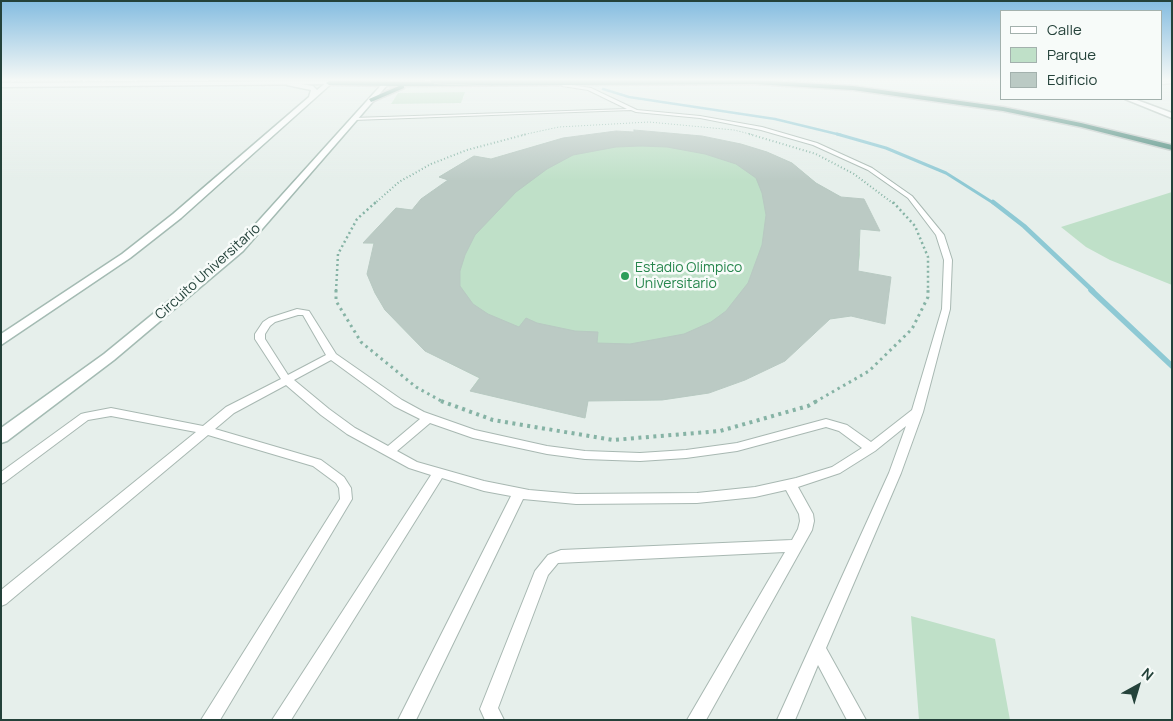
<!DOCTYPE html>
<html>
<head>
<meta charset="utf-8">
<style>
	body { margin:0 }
	#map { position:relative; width:1173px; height:721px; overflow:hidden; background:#e6efeb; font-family:Manrope,sans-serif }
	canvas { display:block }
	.frame { position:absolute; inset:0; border:2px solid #24423a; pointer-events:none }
	.legend { position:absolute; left:1000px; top:10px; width:162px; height:90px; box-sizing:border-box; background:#f7fbf9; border:1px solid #a3b1ad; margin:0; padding:6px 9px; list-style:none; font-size:15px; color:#24423a }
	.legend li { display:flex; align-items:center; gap:10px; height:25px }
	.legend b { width:25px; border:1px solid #a3b1ad }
	.north { position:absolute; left:1113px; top:661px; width:50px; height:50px; -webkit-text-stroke:4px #f7fbf9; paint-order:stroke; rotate:39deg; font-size:14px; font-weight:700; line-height:20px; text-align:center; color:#24423a }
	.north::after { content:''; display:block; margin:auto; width:18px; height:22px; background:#24423a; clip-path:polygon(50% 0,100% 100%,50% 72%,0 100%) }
</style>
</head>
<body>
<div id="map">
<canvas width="1173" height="721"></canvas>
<div class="frame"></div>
<ul class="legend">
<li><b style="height:6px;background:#fff"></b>Calle</li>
<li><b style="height:14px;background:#bfe0c8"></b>Parque</li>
<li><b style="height:14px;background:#bbcac4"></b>Edificio</li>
</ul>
<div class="north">N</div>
</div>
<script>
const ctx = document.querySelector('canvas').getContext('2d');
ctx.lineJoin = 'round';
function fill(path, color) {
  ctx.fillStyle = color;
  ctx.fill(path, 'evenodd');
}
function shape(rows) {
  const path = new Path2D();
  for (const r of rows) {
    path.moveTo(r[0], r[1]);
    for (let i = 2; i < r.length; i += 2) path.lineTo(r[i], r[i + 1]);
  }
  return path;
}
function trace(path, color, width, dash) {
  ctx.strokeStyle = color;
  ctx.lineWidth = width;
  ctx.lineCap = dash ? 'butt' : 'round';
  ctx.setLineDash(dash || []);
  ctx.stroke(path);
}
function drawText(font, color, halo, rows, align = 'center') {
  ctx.font = font + ' Manrope,sans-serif';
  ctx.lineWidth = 5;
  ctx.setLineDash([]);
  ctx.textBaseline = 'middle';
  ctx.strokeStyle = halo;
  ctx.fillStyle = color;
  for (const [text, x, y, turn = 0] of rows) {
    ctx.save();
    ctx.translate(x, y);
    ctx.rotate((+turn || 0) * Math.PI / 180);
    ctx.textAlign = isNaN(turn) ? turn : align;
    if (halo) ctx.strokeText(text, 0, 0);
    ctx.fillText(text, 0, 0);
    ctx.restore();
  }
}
const green = shape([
	[465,92,461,103,391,104,398,93],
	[622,132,691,135,741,144,767,152,792,163,816,183,841,197,880,231,859,229,860,255,851,316,830,319,709,393,662,400,588,401,585,418,470,391,479,378,425,351,385,310,375,293,367,274,370,263,385,244,363,243,396,208,412,210,421,199,449,180,439,177,474,156,491,159,563,138],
	[1172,192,1172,285,1110,260,1086,247,1061,227],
	[911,616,995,639,1010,720,919,720]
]);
const streamFar3 = shape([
	[603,89,629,97,775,119,841,135]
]);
const streamFar2 = shape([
	[837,134,886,148,946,173,995,204]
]);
const streamFar1 = shape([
	[993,202,1024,226,1093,291]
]);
const stream = shape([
	[1091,290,1172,366]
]);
const building = shape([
	[634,130,702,136,741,144,767,152,792,163,816,183,841,197,864,199,880,231,860,229,858,271,891,277,885,324,851,316,830,319,785,361,745,380,709,393,662,400,588,401,585,418,470,391,480,378,425,351,385,310,375,293,367,274,374,243,363,243,396,208,412,210,421,199,448,180,439,177,474,156,491,159,563,138,616,131,634,132,634,130],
	[641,146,667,147,705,154,736,164,756,178,762,193,766,215,762,245,748,283,726,311,711,322,684,334,630,344,597,343,598,332,575,331,537,323,526,318,519,327,488,314,473,304,460,286,460,271,465,255,475,235,516,192,547,169,573,155,616,147,641,146]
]);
const pathFar4 = shape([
	[522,135,559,127,649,122,734,130,754,135]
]);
const pathFar3 = shape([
	[749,134,816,154,854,174,894,204],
	[374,204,399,182,431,164,467,150,527,134]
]);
const pathFar2 = shape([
	[893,202,915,226,928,257,928,291],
	[336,291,338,254,357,219,376,202]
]);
const pathFar1 = shape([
	[336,290,336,301,361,342,416,387,443,402],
	[815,402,869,371,912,329,928,297,928,290]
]);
const path = shape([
	[441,401,493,420,613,440,720,431,808,406,817,401]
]);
const service = shape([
	[12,80,18,80,10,83,12,80],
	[83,80,90,80,84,82,82,81,83,80],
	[101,80,107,80,102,82,101,80],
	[134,80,139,80,135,82,134,80],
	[564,84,591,88,637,110,700,116,762,127,817,143,872,168,912,196,944,235,952,260,950,309,923,412,901,473,826,648,866,720,847,720,818,665,795,720,777,720,889,473,906,426,875,451,840,473,798,487,813,514,814,521,812,530,706,720,687,720,785,552,558,563,548,575,498,708,504,720,485,720,480,709,535,571,548,555,561,550,792,540,798,529,800,521,799,514,786,490,755,497,697,503,576,504,523,499,416,720,398,720,511,496,484,491,442,478,291,720,272,720,431,475,409,468,347,434,321,415,286,385,234,413,215,429,321,460,344,477,351,488,352,499,220,720,201,720,340,499,339,488,336,483,313,466,208,435,6,604,1,606,1,590,196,432,111,416,88,420,5,482,1,484,1,472,81,414,85,413,111,408,203,426,226,407,281,379,255,339,255,334,263,322,269,318,297,309,309,311,336,354,402,400,424,412,475,430,547,446,585,451,640,453,686,450,737,443,826,419,847,425,871,442,912,410,942,309,944,260,936,235,908,198,868,170,813,145,761,130,700,118,636,112,631,110,353,120,351,119,353,118,627,109,588,90,562,86,564,84],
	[298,315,303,315,326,355,288,375,265,339,265,334,270,326,275,322,298,315],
	[331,360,394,406,420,419,388,446,355,428,329,409,294,380,331,360],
	[430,423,473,438,547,454,585,459,640,461,686,458,737,451,826,427,839,431,862,448,832,467,796,478,755,487,697,493,576,494,529,490,484,481,417,462,397,451,430,423]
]);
const minor = shape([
	[1162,80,1172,80,1172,83,1162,84,1162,80],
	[1125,99,1134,99,1172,113,1172,118,1125,99]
]);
const tertiary = shape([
	[329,81,331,84,1,87,1,83,329,81]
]);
const secondary = shape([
	[289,82,313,86,317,90,327,82,332,83,181,218,130,258,1,345,1,334,122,254,173,214,309,97,311,90,287,85,289,82],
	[384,82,389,83,243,251,114,360,7,441,1,443,1,428,104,354,235,247,384,82]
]);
const trunk = shape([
	[491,80,754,80,853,86,1003,107,1081,123,1172,145,1172,150,1081,127,1003,111,853,90,754,84,404,86,404,88,371,102,369,99,399,86,329,85,326,83,329,81,489,83,491,80]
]);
const trunkBridge = shape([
	[434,80,491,82]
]);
const markers = [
	[625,276,5,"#2e9e5b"]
];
const leisureNames = [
	["Estadio Olímpico",635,268],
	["Universitario",635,284]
];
const streetNames = [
	["Circuito Universitario",208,272,-42]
];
fill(green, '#bfe0c8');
trace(streamFar3, '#8ec9d4', 2.5);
trace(streamFar2, '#8ec9d4', 3);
trace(streamFar1, '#8ec9d4', 4.5);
trace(stream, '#8ec9d4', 5.5);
fill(building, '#bbcac4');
trace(building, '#b8c9c2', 1);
trace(service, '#a8b8b2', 2);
trace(minor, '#a8b8b2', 3);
trace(tertiary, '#a8b8b2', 3);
trace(secondary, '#a4bbb3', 3);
trace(trunk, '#c2cac8', 3);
trace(pathFar4, '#86b3a5', 1, [1, 2]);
trace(pathFar3, '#86b3a5', 2, [1, 2.5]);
trace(pathFar2, '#86b3a5', 2.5, [2, 3]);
trace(pathFar1, '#86b3a5', 3, [2.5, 4]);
trace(path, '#86b3a5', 4, [3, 4.5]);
fill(service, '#fff');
fill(minor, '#fff');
fill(tertiary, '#fff');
fill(secondary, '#fff');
fill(trunk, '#4c8a7c');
trace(trunkBridge, '#c2cac8', 8, []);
trace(trunkBridge, '#4c8a7c', 7);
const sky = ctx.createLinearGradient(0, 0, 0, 181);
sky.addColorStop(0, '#84bce0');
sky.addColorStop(0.44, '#f4f8f6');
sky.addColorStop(1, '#f4f8f600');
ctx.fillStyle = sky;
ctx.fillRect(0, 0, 1173, 181);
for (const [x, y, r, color] of markers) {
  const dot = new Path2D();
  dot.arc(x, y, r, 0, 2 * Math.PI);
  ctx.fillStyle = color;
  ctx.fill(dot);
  trace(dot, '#f7fbf9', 2);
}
drawText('14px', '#27864d', '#f7fbf9', leisureNames, 'left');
drawText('14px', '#24423a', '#f7fbf9', streetNames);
</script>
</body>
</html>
